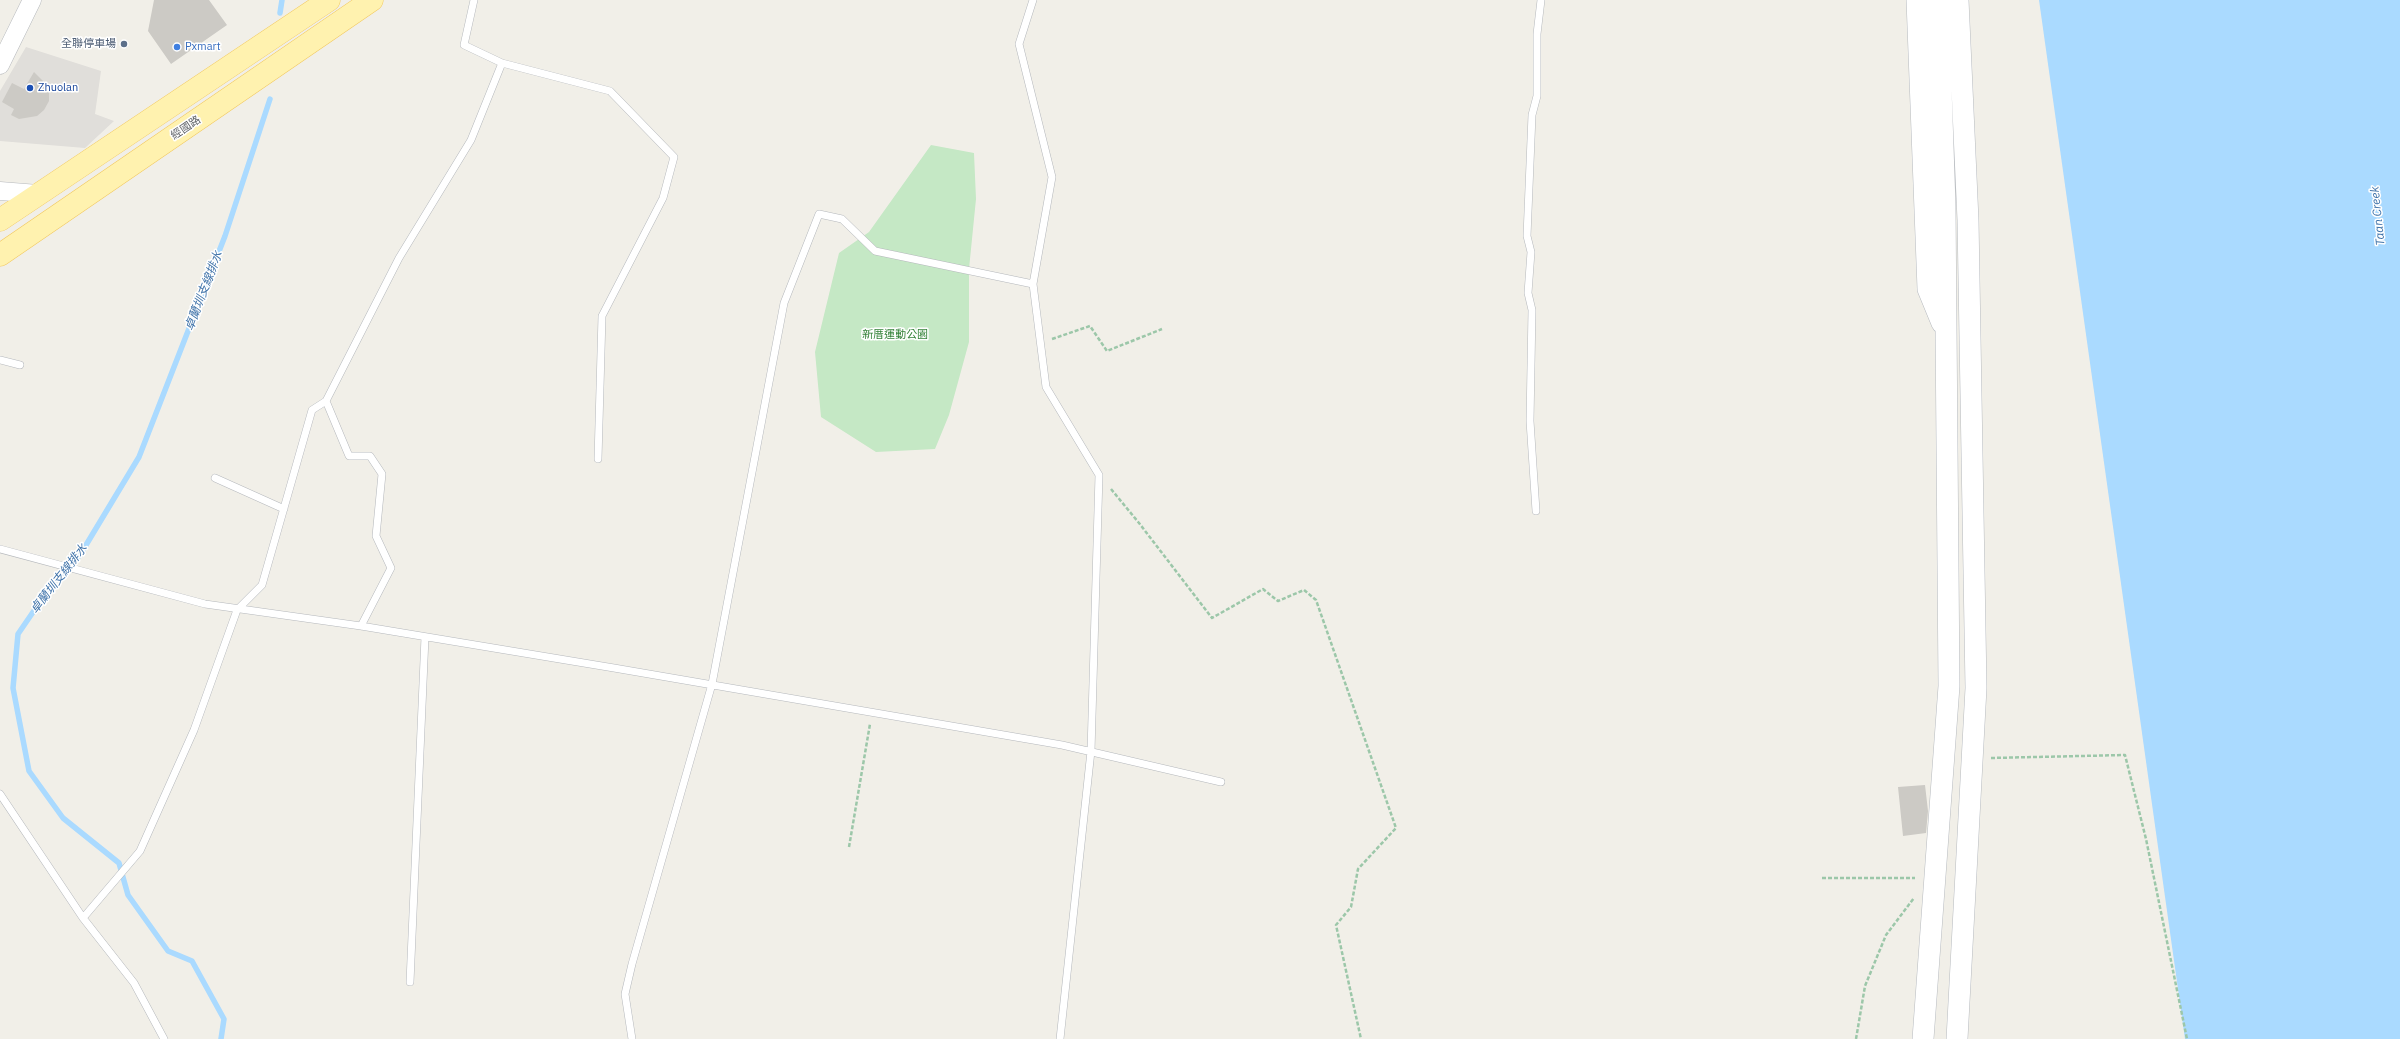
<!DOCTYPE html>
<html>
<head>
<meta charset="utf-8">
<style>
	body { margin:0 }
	canvas { display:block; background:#f1efe8 }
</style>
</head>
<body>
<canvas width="2400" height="1039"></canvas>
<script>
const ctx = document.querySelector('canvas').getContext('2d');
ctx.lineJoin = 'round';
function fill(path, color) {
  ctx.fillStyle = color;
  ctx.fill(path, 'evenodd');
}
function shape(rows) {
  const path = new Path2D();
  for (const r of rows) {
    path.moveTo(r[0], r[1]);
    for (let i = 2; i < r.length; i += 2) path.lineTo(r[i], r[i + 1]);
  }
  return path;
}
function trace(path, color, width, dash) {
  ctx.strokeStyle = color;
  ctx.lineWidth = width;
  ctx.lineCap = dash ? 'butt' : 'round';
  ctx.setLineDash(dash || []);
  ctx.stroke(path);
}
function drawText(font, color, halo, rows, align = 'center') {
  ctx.font = font + ' "IBM Plex Sans","Noto Sans TC",sans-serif';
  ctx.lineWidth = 3;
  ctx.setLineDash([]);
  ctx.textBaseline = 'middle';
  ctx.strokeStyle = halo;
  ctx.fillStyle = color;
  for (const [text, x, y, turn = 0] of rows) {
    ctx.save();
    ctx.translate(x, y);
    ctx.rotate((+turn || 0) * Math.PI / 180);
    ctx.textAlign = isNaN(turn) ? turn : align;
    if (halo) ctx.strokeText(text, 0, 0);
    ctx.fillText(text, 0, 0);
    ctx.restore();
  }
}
const industrial = shape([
	[26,47,101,71,95,114,114,121,85,148,0,141,0,91]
]);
const green = shape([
	[931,145,974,153,976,199,969,269,969,342,949,415,935,449,876,452,821,417,815,352,839,253,869,232]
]);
const water = shape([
	[2039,0,2400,0,2400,1039,2185,1039]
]);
const stream = shape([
	[280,13,282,0],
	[221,1039,224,1019,192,961,168,951,128,895,119,863,63,818,29,771,13,688,18,634,55,580,80,555,139,457,225,236,270,99]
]);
const building = shape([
	[154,0,209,0,227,25,171,64,148,31],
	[34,72,43,81,49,91,49,101,44,110,37,116,19,119,11,115,14,109,2,102,12,83,24,89],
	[1925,785,1928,811,1926,833,1903,836,1898,787]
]);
const path = shape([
	[1052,339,1090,326,1107,351,1162,329],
	[1111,489,1139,523,1212,618,1263,589,1278,601,1304,590,1316,600,1396,828,1358,869,1351,907,1336,925,1361,1039],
	[1991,758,2125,755,2146,839,2187,1039],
	[849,847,870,724],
	[1822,878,1915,878],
	[1856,1039,1865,986,1886,935,1914,898]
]);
const service = shape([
	[474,0,464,45,502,63,610,91,674,157,663,198,602,316,598,459],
	[1033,0,1019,44,1052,177,1033,284,1046,387,1099,475,1091,751,1060,1039],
	[0,360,20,365],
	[215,478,284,509],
	[1536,511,1530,421,1532,310,1528,293,1531,252,1527,236,1532,115,1537,96,1537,34,1541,0],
	[0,549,205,604,361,626,614,668,1062,745,1221,782],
	[361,626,391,568,376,536,382,474,370,456,349,456,326,401,399,258,471,140,502,63],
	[0,794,83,918,134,983,164,1039],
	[83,918,140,851,194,730,237,610,262,585,312,410,326,401],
	[410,982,425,637],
	[632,1039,625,994,632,964,712,684,784,303,819,214,842,219,875,251,1033,284]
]);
const tertiary = shape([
	[0,65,32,0],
	[0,191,38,194]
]);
const secondary = shape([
	[1917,0,1928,289,1942,323],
	[1923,1039,1949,686,1945,205,1938,0],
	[1957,1039,1976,688,1968,220,1958,0]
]);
const primary = shape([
	[0,220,329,0],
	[0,255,372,0]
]);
const markers = [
	[124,44,4,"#5c6f8a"],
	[177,47,4,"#3f7fe0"],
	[30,88,4,"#1a4fb4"]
];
const serviceNames = [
	["全聯停車場",116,44]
];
const shopNames = [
	["Pxmart",185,47]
];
const transitNames = [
	["Zhuolan",38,88]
];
const streetNames = [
	["經國路",186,128,-34]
];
const parkNames = [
	["新厝運動公園",895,335]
];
const waterNames = [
	["Taan Creek",2378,216,-96],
	["卓蘭圳支線排水",204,291,-69],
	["卓蘭圳支線排水",59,579,-52]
];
fill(industrial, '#e0deda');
fill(green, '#c5e8c5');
fill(water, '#aadaff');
trace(stream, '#aadaff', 5.5);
fill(building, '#cccac5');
trace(service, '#b5b8bc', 8);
trace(tertiary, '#b5b8bc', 19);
trace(secondary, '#b6babf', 22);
trace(primary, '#f2c960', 23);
trace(path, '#9cc7a9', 2.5, [4, 2]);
trace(service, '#fff', 7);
trace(tertiary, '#fff', 18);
trace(secondary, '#fff', 21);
trace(primary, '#fff2af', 22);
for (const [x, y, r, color] of markers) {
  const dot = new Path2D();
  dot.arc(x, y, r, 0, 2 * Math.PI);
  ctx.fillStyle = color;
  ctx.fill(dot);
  trace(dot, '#fff', 1.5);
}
drawText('11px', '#4e5e75', '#fff', serviceNames, 'right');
drawText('11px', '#366cbe', '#fff', shopNames, 'left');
drawText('11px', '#164399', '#fff', transitNames, 'left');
drawText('11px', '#5f6368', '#fff', streetNames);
drawText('11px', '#348238', '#fff', parkNames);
drawText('italic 12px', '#4174aa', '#fff', waterNames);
</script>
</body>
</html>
